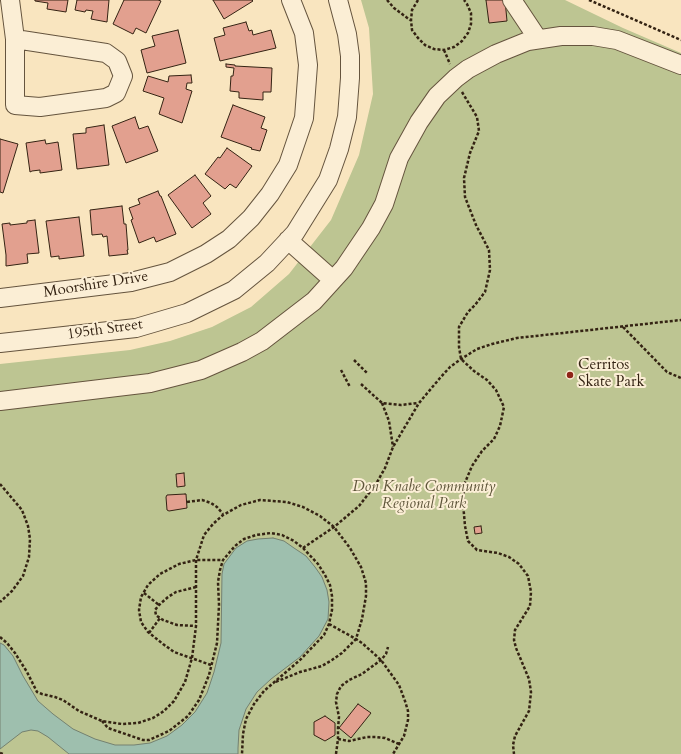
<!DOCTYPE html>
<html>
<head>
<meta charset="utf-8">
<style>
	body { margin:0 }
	canvas { display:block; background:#f9e5bf }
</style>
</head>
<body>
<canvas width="681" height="754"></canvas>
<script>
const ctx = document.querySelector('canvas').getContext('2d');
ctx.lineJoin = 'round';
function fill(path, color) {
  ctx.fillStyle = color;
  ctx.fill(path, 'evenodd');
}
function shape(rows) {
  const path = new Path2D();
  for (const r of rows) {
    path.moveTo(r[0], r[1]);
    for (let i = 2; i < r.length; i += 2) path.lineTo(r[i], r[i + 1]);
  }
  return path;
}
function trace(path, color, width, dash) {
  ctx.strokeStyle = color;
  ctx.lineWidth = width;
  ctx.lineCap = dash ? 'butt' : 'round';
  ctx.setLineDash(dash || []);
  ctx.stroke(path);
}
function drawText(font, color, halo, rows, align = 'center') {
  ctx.font = font + ' Cardo,serif';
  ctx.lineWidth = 4;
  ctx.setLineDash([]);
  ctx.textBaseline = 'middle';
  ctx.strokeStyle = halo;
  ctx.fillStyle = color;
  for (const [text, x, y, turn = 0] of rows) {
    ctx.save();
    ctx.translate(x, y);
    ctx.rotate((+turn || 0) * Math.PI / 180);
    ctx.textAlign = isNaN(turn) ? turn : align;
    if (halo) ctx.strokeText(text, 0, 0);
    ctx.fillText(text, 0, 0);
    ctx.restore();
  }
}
const green = shape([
	[361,0,565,0,623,28,681,53,681,754,0,754,0,364,130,350,170,341,212,327,251,307,289,274,331,220,359,155,373,94,369,28]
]);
const water = shape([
	[273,538,284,541,294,548,306,556,315,567,322,577,327,590,329,602,328,619,319,636,300,657,271,679,257,692,246,709,239,730,238,748,238,754,69,754,48,737,38,731,31,730,22,732,0,749,0,643,4,645,13,656,23,676,38,701,53,714,73,729,95,739,115,745,134,745,150,743,167,736,182,725,195,712,207,693,214,672,221,643,222,574,224,564,236,548,247,541,258,539,273,538]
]);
const building = shape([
	[35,0,68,0,66,12,47,9,48,3,35,1,35,0],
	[77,0,109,0,107,22,91,19,93,11,86,10,85,12,75,10,77,0],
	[124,0,158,0,161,1,146,33,136,28,133,34,113,24,124,0],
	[213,0,252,0,253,1,224,19,213,0],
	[486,0,505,0,507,21,489,23,486,0],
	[246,22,249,31,252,30,253,35,271,30,276,48,220,61,214,38,225,35,223,28,246,22],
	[178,30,186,63,147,73,141,50,155,46,152,36,178,30],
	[226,64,235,65,235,66,272,68,271,92,263,92,263,100,239,98,239,92,230,91,231,76,233,76,234,68,226,67,226,64],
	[191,75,192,83,187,83,186,89,192,91,182,123,159,114,164,98,143,91,148,76,168,82,169,76,191,75],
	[233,105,265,117,261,128,267,130,260,151,251,149,252,148,221,137,233,105],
	[135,117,139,129,148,126,158,151,126,163,112,126,135,117],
	[104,125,109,165,77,169,73,134,86,133,86,128,104,125],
	[0,139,18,144,3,193,0,192,0,139],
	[45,140,46,144,58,142,62,170,40,173,40,170,32,171,30,172,26,143,45,140],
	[227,148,252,166,236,188,230,184,225,189,205,174,218,157,220,158,227,148],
	[195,175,211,196,203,203,211,214,192,228,168,195,195,175],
	[158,191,160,196,161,196,176,234,156,242,154,237,139,243,131,220,133,219,129,208,140,204,138,199,158,191],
	[122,206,124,224,126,224,128,250,127,250,128,254,109,256,107,236,103,237,102,234,92,235,90,210,122,206],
	[79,217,84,256,59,259,59,256,51,257,46,221,79,217],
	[35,220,39,253,27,254,28,263,6,266,6,255,2,224,10,223,10,225,27,223,27,221,35,220],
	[184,473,185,486,177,487,176,474,184,473],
	[185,494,186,494,187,508,169,511,167,510,166,497,167,495,185,494],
	[481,526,482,533,475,534,474,527,481,526],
	[358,704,371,713,351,738,339,728,358,704],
	[325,716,335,723,335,735,325,741,314,735,314,722,325,716]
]);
const path = shape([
	[387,0,394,8,410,20],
	[418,0,412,10,411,20,412,30,418,38,425,45,434,49,444,50,454,47,462,41,468,33,471,24,471,13,467,4,464,0],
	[589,0,681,40],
	[444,50,450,64],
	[462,92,477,117,479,131,470,153,464,178,465,197,476,225,489,250,490,270,485,292,475,305,468,312,459,327,459,347,461,359,474,371,487,380,496,390,504,407,500,426,494,439,482,451,472,466,464,485,463,503,465,526,468,541,477,550,498,553,509,557,519,564,528,576,531,592,530,606,515,630,514,640,516,648,529,679,531,692,529,711,515,736,513,745,514,754],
	[623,327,667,372,681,378],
	[354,360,367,373],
	[341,370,350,387],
	[361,384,382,403,401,405,418,403],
	[382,403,389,421,393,447],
	[0,484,22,510,28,526,30,539,29,557,23,576,12,591,0,602],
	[187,502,202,500,211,503,217,507,223,514],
	[303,548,334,527,359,506,376,484,385,468,393,447,419,403,440,378,450,367,461,359,477,349,492,344,517,338,681,320],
	[196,587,176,592,168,597,159,605,155,610,156,615,157,616,163,620,177,625,196,626],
	[144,593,159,605],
	[329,624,356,639,362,643,381,660,399,685,405,701,408,711,408,720,404,736,393,754],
	[149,633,160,618],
	[0,637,7,643,15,653,27,672,37,692,42,694,55,697,63,700,79,711,102,721,122,724,138,723,153,718,164,711,174,701,185,682,192,658,196,626,196,560,204,535,213,524,223,515,241,505,260,500,287,502,303,507,320,516,334,527,350,548,361,567,366,583,366,596,362,619,356,639,342,653,332,660,322,666,300,672,273,683],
	[211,665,174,652,163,644,148,632,141,622,139,610,141,597,148,585,160,574,179,564,196,560,223,560],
	[102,721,108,728,143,740,149,740,169,731,188,716,199,700,209,675,217,643,219,605,218,582,220,570,223,560,235,546,244,539,256,535,271,533,282,535,294,541,303,548,318,564,325,575,330,585,332,596,332,610,329,624,324,635,300,660,264,691,254,704,246,719,243,734,242,754],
	[338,739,349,741,367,737,376,737,385,738,399,744],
	[0,753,3,754],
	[336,754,338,739,338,728,339,717,336,702,337,694,341,686,349,680,362,674,381,660,386,654,388,647]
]);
const minor = shape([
	[10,0,15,39],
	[512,0,538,39],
	[15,39,106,53,117,61,123,76,116,93,106,98,40,107,15,105,15,39],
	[288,240,333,280],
	[0,298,131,282,170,272,206,254,229,239,251,218,270,194,288,165,304,118,308,65,304,33,291,0],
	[0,343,136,328,187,313,234,290,267,263,295,233,328,180,339,149,347,117,350,78,350,56,347,34,338,0],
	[0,401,150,383,201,370,242,352,262,341,314,301,344,268,371,228,384,204,399,158,419,122,437,96,456,78,468,69,496,54,528,41,561,36,593,36,617,40,681,65]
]);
const markers = [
	[570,375,4,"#8f2418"]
];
const streetNames = [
	["Moorshire Drive",96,285,-9],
	["195th Street",105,330,-8]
];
const poiNames = [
	["Cerritos",578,366],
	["Skate Park",578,383]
];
const parkNames = [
	["Don Knabe Community",424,488],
	["Regional Park",424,505]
];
fill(green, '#bdc592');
fill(water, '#9ebfae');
trace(water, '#748170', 1);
fill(building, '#e2a08f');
trace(building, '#342313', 1);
trace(minor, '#65543e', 20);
trace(path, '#342313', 2.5, [3, 2]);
trace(minor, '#fbeed5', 18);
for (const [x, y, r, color] of markers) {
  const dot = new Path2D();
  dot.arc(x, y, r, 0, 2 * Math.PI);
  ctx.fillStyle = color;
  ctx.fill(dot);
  trace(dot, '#fbeed5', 1.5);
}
drawText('15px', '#342313', '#fbeed5', streetNames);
drawText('15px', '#342313', '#fbeed5', poiNames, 'left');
drawText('italic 15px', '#5d5439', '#fbeed5', parkNames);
</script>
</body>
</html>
